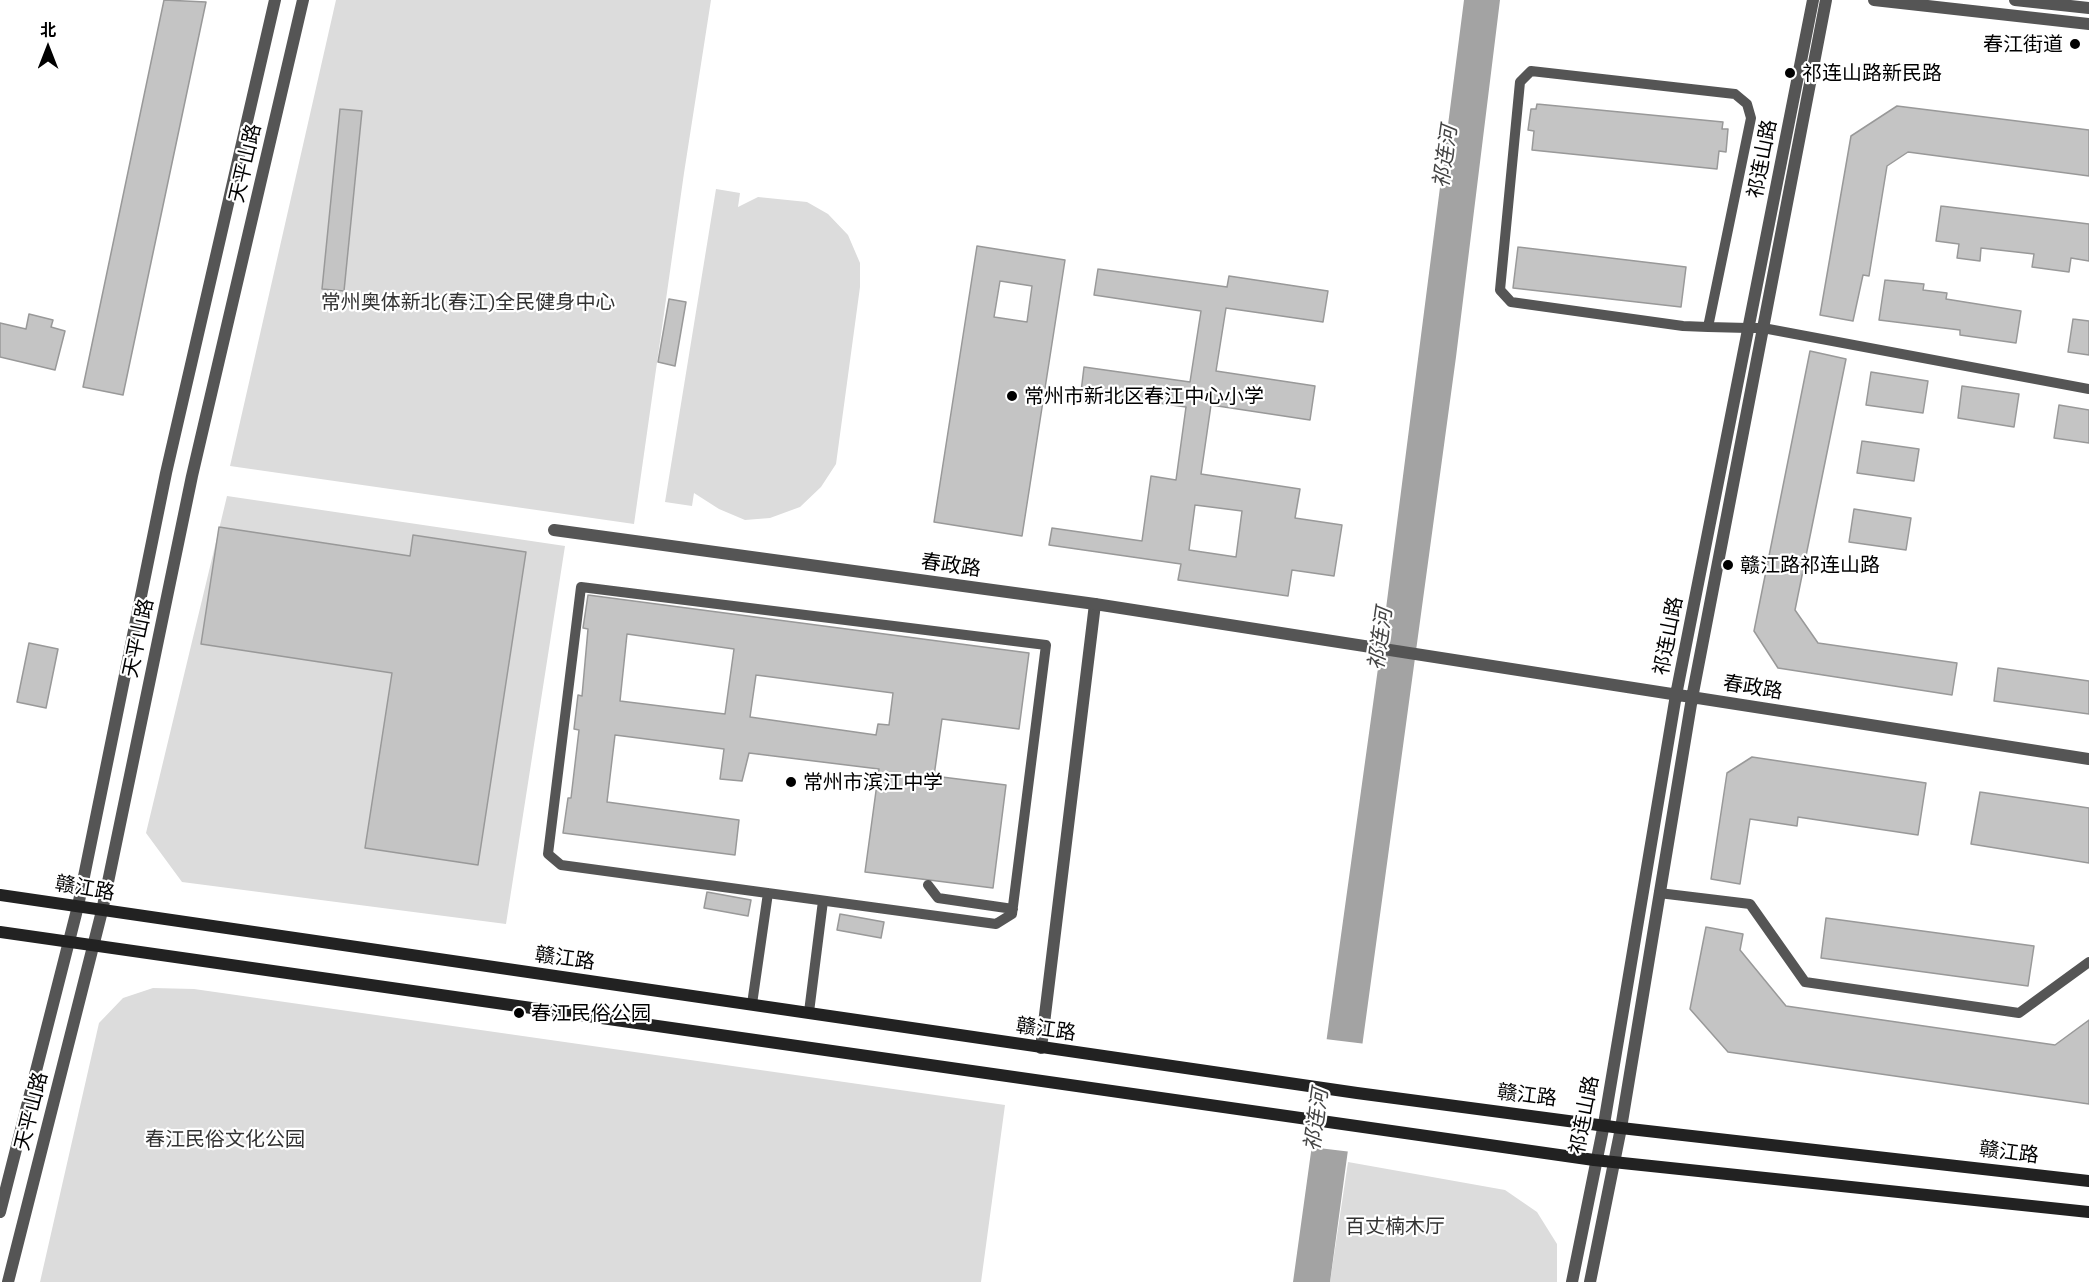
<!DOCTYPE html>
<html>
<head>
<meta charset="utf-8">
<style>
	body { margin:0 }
	#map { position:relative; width:2089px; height:1282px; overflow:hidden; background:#fff; font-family:"Exo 2","Noto Sans SC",sans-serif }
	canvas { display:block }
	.north { position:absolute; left:18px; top:18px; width:60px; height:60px; -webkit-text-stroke:4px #fff; paint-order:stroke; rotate:0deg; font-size:16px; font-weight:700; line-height:24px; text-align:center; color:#000 }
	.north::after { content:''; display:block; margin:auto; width:21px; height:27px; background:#000; clip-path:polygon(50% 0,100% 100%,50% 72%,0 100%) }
</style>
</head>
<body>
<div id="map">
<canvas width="2089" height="1282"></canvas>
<div class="north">北</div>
</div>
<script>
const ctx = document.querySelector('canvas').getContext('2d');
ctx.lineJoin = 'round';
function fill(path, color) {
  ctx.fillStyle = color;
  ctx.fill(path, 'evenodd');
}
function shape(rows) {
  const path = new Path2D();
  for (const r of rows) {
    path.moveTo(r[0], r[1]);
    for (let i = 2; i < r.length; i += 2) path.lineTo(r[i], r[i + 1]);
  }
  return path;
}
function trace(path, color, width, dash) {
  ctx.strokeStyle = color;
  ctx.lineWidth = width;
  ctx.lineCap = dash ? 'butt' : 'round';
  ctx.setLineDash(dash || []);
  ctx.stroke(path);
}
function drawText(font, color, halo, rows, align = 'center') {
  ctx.font = font + ' "Exo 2","Noto Sans SC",sans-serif';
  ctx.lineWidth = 4.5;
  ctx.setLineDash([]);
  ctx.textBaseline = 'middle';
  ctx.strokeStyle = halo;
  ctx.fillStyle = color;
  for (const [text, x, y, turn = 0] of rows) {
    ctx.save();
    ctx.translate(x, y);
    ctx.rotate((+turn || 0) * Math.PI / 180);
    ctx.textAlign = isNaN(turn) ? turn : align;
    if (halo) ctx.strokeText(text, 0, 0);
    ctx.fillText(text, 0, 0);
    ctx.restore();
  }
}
const green = shape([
	[336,0,711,0,684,173,634,524,230,466],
	[716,189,740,193,738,207,758,197,807,202,828,214,848,235,860,263,860,287,836,464,821,487,800,507,770,518,745,520,719,509,694,493,692,506,665,502],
	[227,496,565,546,506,924,182,882,146,833],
	[153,988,194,989,1005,1105,981,1282,40,1282,99,1023,123,998],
	[1348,1162,1505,1190,1537,1212,1557,1244,1557,1282,1330,1282]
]);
const water = shape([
	[1464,0,1500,0,1456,357,1330,1282,1293,1282,1383,632]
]);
const pier = shape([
	[1325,1039,1366,1044,1352,1152,1310,1147]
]);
const building = shape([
	[164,0,206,2,123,395,83,387,164,0],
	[1537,104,1723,122,1722,129,1728,129,1726,152,1719,151,1717,169,1532,150,1534,131,1528,130,1531,109,1536,109,1537,104],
	[1897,106,2089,130,2089,176,1908,152,1887,166,1869,276,1863,275,1853,321,1820,315,1851,136,1897,106],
	[340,109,362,111,344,291,322,289,340,109],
	[1941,206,2089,224,2089,261,2071,258,2069,272,2032,267,2034,254,1981,248,1980,261,1957,258,1959,244,1936,241,1941,206],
	[977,246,1065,260,1022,536,934,522,977,246],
	[1000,281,1032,286,1027,322,994,317,1000,281],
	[1518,247,1686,267,1681,307,1513,288,1518,247],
	[1098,269,1227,287,1229,276,1328,291,1323,322,1226,308,1216,371,1315,386,1310,420,1211,405,1201,474,1300,489,1295,518,1342,525,1334,576,1292,570,1288,596,1178,580,1181,564,1049,545,1052,528,1142,541,1151,476,1176,480,1186,407,1081,392,1084,367,1190,382,1201,311,1094,295,1098,269],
	[1195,505,1242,511,1236,557,1189,550,1195,505],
	[1885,280,1924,284,1923,290,1947,293,1946,299,2021,311,2016,343,1960,335,1960,330,1879,320,1885,280],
	[669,299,686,302,675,366,658,362,669,299],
	[29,314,53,320,51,327,65,331,55,370,0,357,0,323,26,329,29,314],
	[2073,319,2089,321,2089,355,2068,352,2073,319],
	[1810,351,1846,359,1795,610,1818,643,1957,663,1952,695,1778,668,1754,631,1810,351],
	[1871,372,1928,381,1923,413,1866,405,1871,372],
	[1962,386,2019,394,2014,427,1958,418,1962,386],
	[2059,405,2089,410,2089,443,2054,438,2059,405],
	[1862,441,1919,449,1914,481,1857,473,1862,441],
	[1854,509,1911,518,1906,550,1849,542,1854,509],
	[219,527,410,556,413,535,526,552,478,865,365,848,392,673,201,644,219,527],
	[588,595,1029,653,1019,729,942,719,934,776,1006,785,993,888,865,872,879,769,749,753,742,781,720,779,724,749,615,735,607,802,739,820,735,855,563,833,568,798,571,798,579,730,574,729,578,695,582,696,588,629,583,628,588,595],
	[627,634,734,649,725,714,620,701,627,634],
	[756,675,893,693,889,725,878,724,876,735,750,717,756,675],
	[29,643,58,649,46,708,17,702,29,643],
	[1998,668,2089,681,2089,714,1994,701,1998,668],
	[1752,757,1926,783,1918,835,1798,817,1797,826,1750,819,1740,884,1711,879,1727,773,1752,757],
	[1980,792,2089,808,2089,863,1971,844,1980,792],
	[707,892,751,900,748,916,704,908,707,892],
	[840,914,884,922,881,938,837,930,840,914],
	[1826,918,2034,946,2028,986,1821,958,1826,918],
	[1706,927,1743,934,1740,950,1786,1006,2055,1045,2089,1020,2089,1104,1728,1052,1690,1009,1706,927]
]);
const service = shape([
	[1708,327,1751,118,1747,104,1735,94,1531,71,1520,82,1500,290,1511,302,1683,326,1708,327,1748,328,1763,328,2089,389],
	[581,587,1046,645,1012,914,996,924,561,865,548,854,581,587],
	[928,885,938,898,1013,909],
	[1659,893,1750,904,1805,982,2019,1013,2089,962],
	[752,1004,768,893],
	[809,1012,823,901]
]);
const minor = shape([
	[1041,1048,1095,604]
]);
const tertiary = shape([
	[1874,0,2089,24],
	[2015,0,2089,8],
	[554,530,1095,604,2089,759],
	[0,1212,78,906,166,473,275,0],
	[8,1282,102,911,192,476,303,0],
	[1572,1282,1604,1124,1676,695,1813,0],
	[1590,1282,1621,1128,1692,698,1826,0]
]);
const secondary = shape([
	[0,895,1357,1093,1621,1128,2089,1181],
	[0,932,1594,1160,2089,1212]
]);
const markers = [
	[2075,44,6,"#000"],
	[1790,73,6,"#000"],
	[1012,396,6,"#000"],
	[1728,565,6,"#000"],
	[791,782,6,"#000"],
	[519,1013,6,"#000"]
];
const poiNames = [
	["春江街道",2063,44,"right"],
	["祁连山路新民路",1802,73],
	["常州市新北区春江中心小学",1024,396],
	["赣江路祁连山路",1740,565],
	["常州市滨江中学",803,782],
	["春江民俗公园",531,1013]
];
const streetNames = [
	["祁连山路",1762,159,-79],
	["天平山路",245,163,-77],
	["春政路",951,565,8],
	["祁连山路",1668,636,-79],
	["天平山路",138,638,-78],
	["春政路",1753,687,9],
	["赣江路",85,888,10],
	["赣江路",565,958,8],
	["赣江路",1046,1029,8],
	["赣江路",1527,1095,7],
	["天平山路",31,1111,-76],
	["祁连山路",1584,1115,-79],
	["赣江路",2009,1152,7]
];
const parkNames = [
	["常州奥体新北(春江)全民健身中心",468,302],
	["春江民俗文化公园",225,1139],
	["百丈楠木厅",1395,1226]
];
const waterNames = [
	["祁连河",1445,157,-82],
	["祁连河",1380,639,-82],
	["祁连河",1316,1120,-82]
];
fill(green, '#dcdcdc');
fill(water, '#a3a3a3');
fill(pier, '#fff');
fill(building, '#c4c4c4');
trace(building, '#999', 1.5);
trace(service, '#555', 10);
trace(minor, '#555', 12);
trace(tertiary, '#555', 12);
trace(secondary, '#222', 12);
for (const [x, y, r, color] of markers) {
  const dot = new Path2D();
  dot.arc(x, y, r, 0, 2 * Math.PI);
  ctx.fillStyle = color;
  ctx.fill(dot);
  trace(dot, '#fff', 2);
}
drawText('20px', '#000', '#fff', poiNames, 'left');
drawText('20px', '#000', '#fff', streetNames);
drawText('20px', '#333', '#fff', parkNames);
drawText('italic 21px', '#444', '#fff', waterNames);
</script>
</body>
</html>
